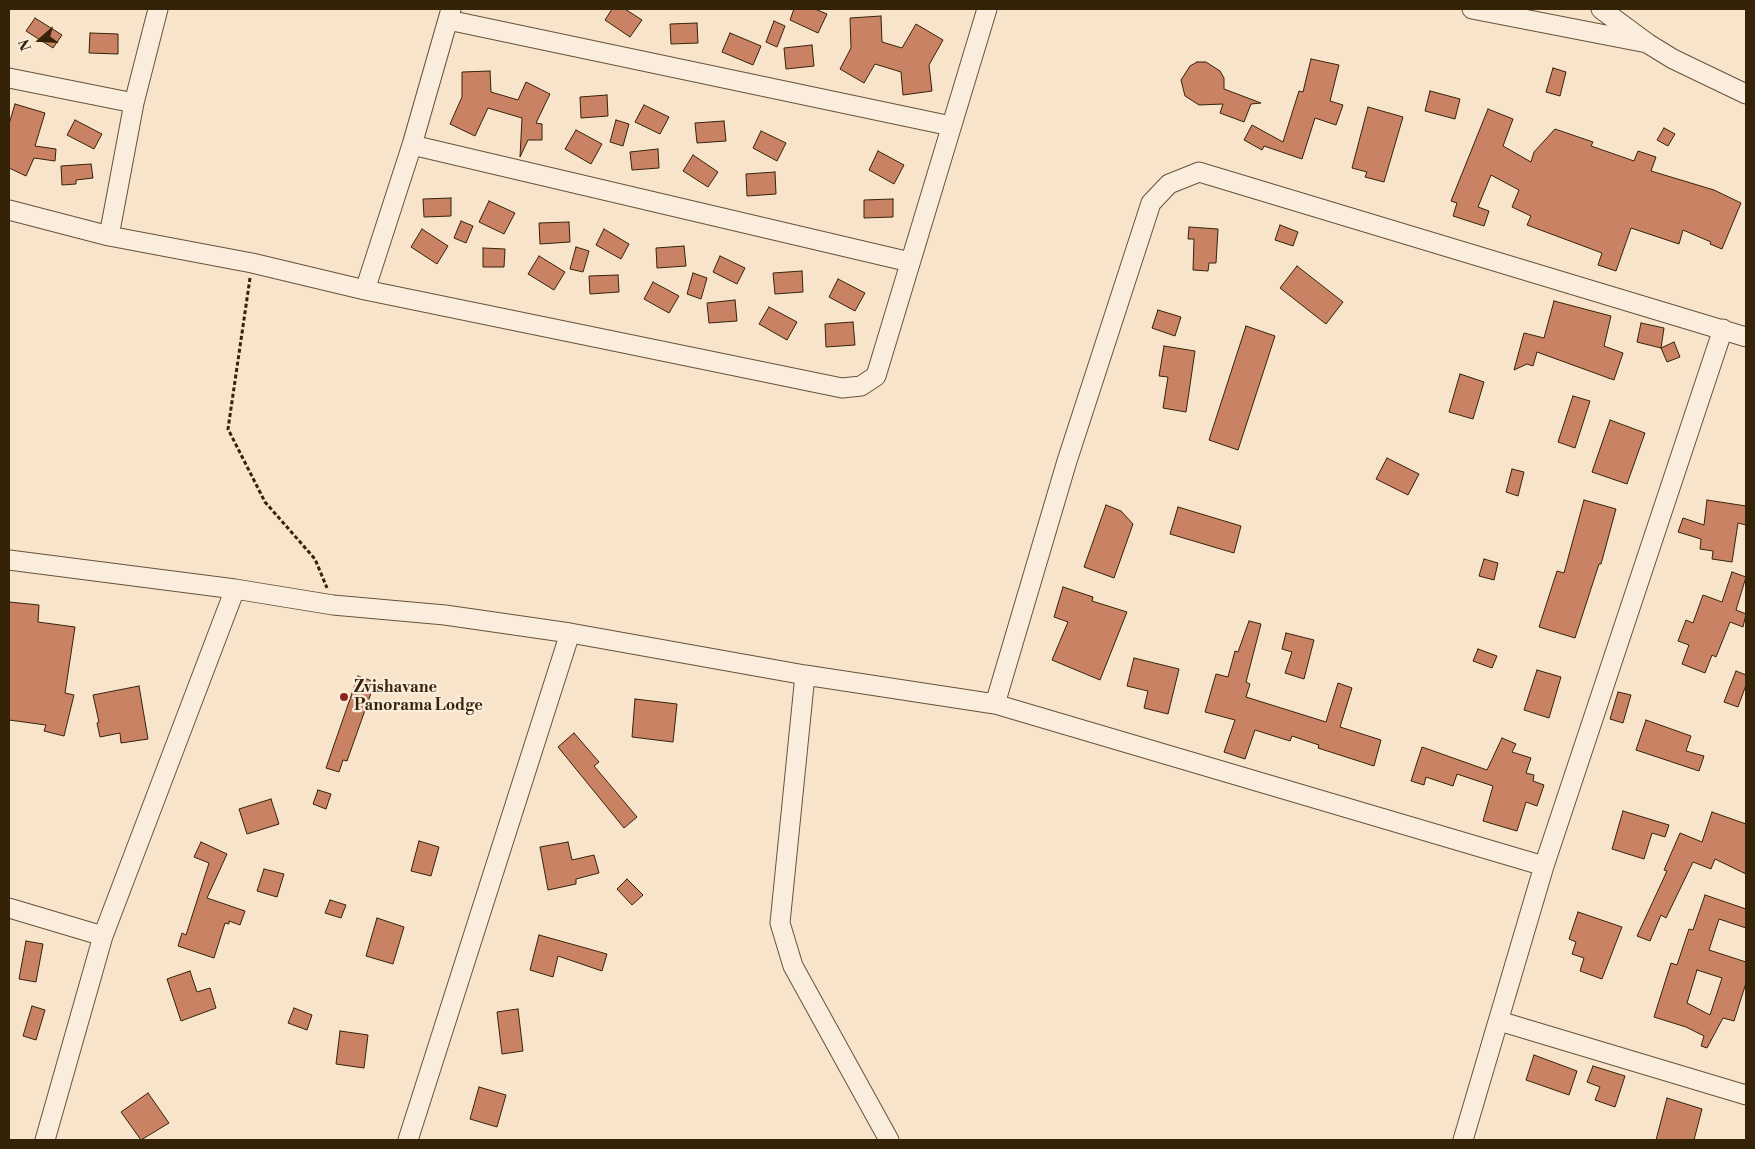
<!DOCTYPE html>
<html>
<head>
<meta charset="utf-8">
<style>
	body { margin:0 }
	#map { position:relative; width:1755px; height:1149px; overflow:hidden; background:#f7e4ca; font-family:"Libre Bodoni",serif }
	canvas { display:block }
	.frame { position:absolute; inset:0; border:10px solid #352308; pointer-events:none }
	.north { position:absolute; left:15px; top:15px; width:50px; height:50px; -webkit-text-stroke:4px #faeddd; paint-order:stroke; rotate:251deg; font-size:14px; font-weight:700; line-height:20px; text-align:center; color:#352308 }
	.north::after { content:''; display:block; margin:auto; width:18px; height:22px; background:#352308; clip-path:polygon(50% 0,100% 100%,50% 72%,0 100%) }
</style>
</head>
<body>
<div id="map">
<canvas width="1755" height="1149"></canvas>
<div class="frame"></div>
<div class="north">N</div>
</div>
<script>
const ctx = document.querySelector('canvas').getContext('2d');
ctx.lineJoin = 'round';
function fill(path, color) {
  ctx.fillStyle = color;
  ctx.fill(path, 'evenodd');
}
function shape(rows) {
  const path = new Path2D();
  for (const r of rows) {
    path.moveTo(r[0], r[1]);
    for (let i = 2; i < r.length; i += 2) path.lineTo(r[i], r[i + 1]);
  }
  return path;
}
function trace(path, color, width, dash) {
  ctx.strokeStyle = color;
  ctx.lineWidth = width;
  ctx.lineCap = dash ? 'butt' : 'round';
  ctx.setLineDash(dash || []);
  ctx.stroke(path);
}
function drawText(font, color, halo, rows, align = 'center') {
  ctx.font = font + ' "Libre Bodoni",serif';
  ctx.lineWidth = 4.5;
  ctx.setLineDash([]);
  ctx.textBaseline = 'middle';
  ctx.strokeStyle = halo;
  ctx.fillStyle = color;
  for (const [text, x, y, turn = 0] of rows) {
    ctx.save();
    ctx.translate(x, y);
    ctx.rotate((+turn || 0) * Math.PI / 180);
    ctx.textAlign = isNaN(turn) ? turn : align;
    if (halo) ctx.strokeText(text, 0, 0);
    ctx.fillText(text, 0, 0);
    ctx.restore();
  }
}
const building = shape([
	[612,9,625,9,642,20,630,37,605,20,612,9],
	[794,9,815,9,827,14,818,33,790,20,794,9],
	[881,16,882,42,902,48,916,24,943,40,929,65,932,91,903,95,901,72,875,64,864,83,840,69,851,48,850,18,881,16],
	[35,18,62,35,53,48,26,31,35,18],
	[774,21,785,26,777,47,766,42,774,21],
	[697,23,698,43,671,44,670,24,697,23],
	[90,33,118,34,118,54,89,53,90,33],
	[730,33,761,46,753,65,722,52,730,33],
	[812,45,814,66,786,69,784,48,812,45],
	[1311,59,1339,65,1330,101,1343,105,1336,125,1315,118,1302,159,1264,146,1262,150,1244,140,1252,125,1283,142,1299,91,1303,92,1311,59],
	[1197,62,1206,62,1220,71,1224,78,1224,89,1261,103,1251,104,1244,122,1220,113,1223,104,1199,105,1185,96,1181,80,1190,66,1197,62],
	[1553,68,1566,72,1560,96,1546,92,1553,68],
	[490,71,491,92,518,100,526,82,550,94,536,123,542,124,542,140,528,140,520,157,522,118,488,108,475,136,450,124,462,97,462,72,490,71],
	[1430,91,1460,99,1455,119,1425,111,1430,91],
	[607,95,608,116,581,118,580,97,607,95],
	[15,104,45,113,35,146,56,149,55,161,34,158,26,176,9,168,9,124,15,104],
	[644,105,669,117,660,134,635,122,644,105],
	[1368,107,1403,117,1384,182,1365,177,1367,172,1352,168,1368,107],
	[1488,109,1513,119,1503,146,1531,162,1534,152,1555,129,1593,142,1591,146,1634,161,1638,151,1656,157,1651,171,1714,190,1741,203,1722,249,1710,244,1711,242,1683,230,1679,244,1631,228,1616,271,1598,265,1602,253,1527,225,1531,216,1512,207,1519,190,1491,175,1478,207,1489,211,1484,226,1453,216,1457,203,1451,201,1488,109],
	[75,120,102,134,94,149,67,135,75,120],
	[616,120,629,124,623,146,610,142,616,120],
	[724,121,726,141,697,143,695,123,724,121],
	[1664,128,1675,134,1668,146,1657,140,1664,128],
	[576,130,602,144,591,164,565,149,576,130],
	[761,131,786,143,777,161,753,148,761,131],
	[658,149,659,168,632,170,630,152,658,149],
	[878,151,904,165,894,184,869,170,878,151],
	[693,155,718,172,708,187,683,171,693,155],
	[91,164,93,178,76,180,76,184,62,185,61,166,91,164],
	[775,172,776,194,747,196,746,174,775,172],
	[451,198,451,216,424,217,423,199,451,198],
	[893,199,893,217,864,218,864,200,893,199],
	[489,201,515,213,504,234,479,222,489,201],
	[461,221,473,226,466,243,454,238,461,221],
	[569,222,570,242,540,244,539,223,569,222],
	[1280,225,1298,232,1293,246,1275,240,1280,225],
	[1189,227,1218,229,1216,263,1209,263,1208,271,1193,270,1194,239,1188,239,1189,227],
	[422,229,448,246,437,264,411,247,422,229],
	[604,229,629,244,621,259,596,245,604,229],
	[684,246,686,266,657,268,656,248,684,246],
	[576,247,589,251,583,272,570,269,576,247],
	[483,248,505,249,504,267,483,267,483,248],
	[539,256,565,272,554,290,528,274,539,256],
	[720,256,745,268,737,284,713,272,720,256],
	[1297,266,1343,302,1326,324,1280,288,1297,266],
	[802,271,803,292,775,294,773,273,802,271],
	[693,273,707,278,701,299,687,294,693,273],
	[618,275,619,292,590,294,589,276,618,275],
	[838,279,865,293,855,311,829,297,838,279],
	[653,282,679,296,669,313,644,299,653,282],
	[735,300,737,321,709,323,707,303,735,300],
	[1554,301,1611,316,1604,346,1623,353,1614,380,1537,352,1533,366,1527,364,1514,370,1524,333,1544,338,1554,301],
	[769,307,797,322,787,340,759,324,769,307],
	[1158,310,1181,317,1175,336,1152,328,1158,310],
	[853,322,855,345,826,347,825,324,853,322],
	[1641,323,1664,328,1661,348,1637,342,1641,323],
	[1246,326,1275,336,1238,450,1209,440,1246,326],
	[1674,342,1680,357,1667,362,1661,348,1674,342],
	[1164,346,1195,351,1186,412,1163,408,1168,377,1159,376,1164,346],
	[1460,374,1484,382,1473,419,1449,412,1460,374],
	[1573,396,1590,401,1575,448,1558,442,1573,396],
	[1610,420,1645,433,1627,484,1592,472,1610,420],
	[1387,458,1419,474,1408,495,1376,479,1387,458],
	[1512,469,1524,472,1518,496,1506,492,1512,469],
	[1584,500,1616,509,1601,564,1599,564,1575,638,1539,627,1557,571,1564,573,1584,500],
	[1707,500,1746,506,1746,525,1738,523,1732,562,1712,559,1713,551,1700,549,1701,539,1678,532,1683,518,1704,525,1707,500],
	[1106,505,1121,511,1133,524,1114,578,1084,567,1106,505],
	[1178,507,1241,526,1234,553,1170,534,1178,507],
	[1484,559,1498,563,1494,580,1479,576,1484,559],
	[1732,572,1746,577,1736,610,1746,614,1743,627,1730,622,1716,657,1712,655,1705,673,1682,664,1689,645,1678,641,1686,620,1693,623,1703,595,1722,602,1732,572],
	[1063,587,1093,597,1092,601,1127,612,1100,680,1052,660,1068,622,1054,617,1063,587],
	[9,602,39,605,38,622,75,627,65,693,74,695,64,736,44,731,46,725,9,720,9,602],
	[1249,621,1261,624,1246,682,1250,684,1246,697,1326,722,1338,683,1352,688,1340,727,1381,740,1374,766,1318,748,1319,745,1292,736,1290,741,1255,730,1245,759,1224,752,1235,720,1205,712,1216,674,1228,677,1235,651,1238,652,1249,621],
	[1286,633,1314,640,1304,679,1285,673,1292,652,1282,649,1286,633],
	[1478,649,1497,656,1492,668,1473,661,1478,649],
	[1134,658,1179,669,1168,714,1144,708,1148,691,1127,686,1134,658],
	[1537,670,1561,677,1549,718,1524,710,1537,670],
	[1736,671,1746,675,1746,685,1738,707,1724,702,1736,671],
	[358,676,375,682,347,761,343,760,339,772,326,768,358,676],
	[139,686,148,739,121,743,120,733,100,737,97,723,99,722,93,695,139,686],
	[1618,692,1631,695,1623,723,1610,719,1618,692],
	[635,699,677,704,673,742,632,737,635,699],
	[1646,720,1691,736,1686,751,1704,756,1699,771,1636,750,1646,720],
	[574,733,599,762,594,766,637,817,624,828,558,747,574,733],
	[1502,738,1516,744,1512,752,1531,758,1526,773,1534,775,1533,781,1544,785,1537,806,1526,802,1517,831,1483,821,1493,786,1457,774,1453,786,1426,777,1424,785,1411,781,1422,747,1487,770,1502,738],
	[318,790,331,794,326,809,313,804,318,790],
	[271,799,279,824,247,834,239,809,271,799],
	[1623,811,1669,825,1665,837,1652,833,1644,859,1612,849,1623,811],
	[1712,812,1746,824,1746,874,1715,859,1711,869,1693,862,1666,918,1661,915,1650,941,1637,936,1667,871,1664,870,1680,833,1702,842,1712,812],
	[419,841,439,847,431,876,411,871,419,841],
	[201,842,227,854,207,898,245,911,240,925,229,921,229,924,225,923,214,958,178,946,182,933,186,935,209,863,194,857,201,842],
	[568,842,572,860,594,855,599,873,576,879,576,884,548,890,540,847,568,842],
	[264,869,284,874,277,897,257,891,264,869],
	[627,879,643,895,632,905,617,889,627,879],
	[1705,895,1746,909,1746,928,1719,919,1709,950,1746,962,1746,983,1734,1021,1723,1018,1707,1048,1701,1046,1704,1036,1686,1027,1654,1017,1671,963,1677,965,1689,929,1693,930,1705,895],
	[1697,970,1722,978,1710,1015,1687,1003,1697,970],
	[330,900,346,905,341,918,325,913,330,900],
	[1578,912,1622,927,1602,979,1580,971,1584,958,1572,954,1576,942,1569,939,1578,912],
	[377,918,404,927,393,964,366,956,377,918],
	[539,935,607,954,602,971,558,956,553,977,530,970,539,935],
	[26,941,43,944,36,982,19,979,26,941],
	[190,971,197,992,210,988,216,1008,181,1021,167,979,190,971],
	[32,1006,45,1010,36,1040,23,1036,32,1006],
	[294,1008,312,1015,307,1030,288,1023,294,1008],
	[518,1009,523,1051,502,1054,497,1012,518,1009],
	[340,1031,368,1035,364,1068,336,1064,340,1031],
	[1534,1055,1577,1071,1569,1095,1526,1080,1534,1055],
	[1593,1066,1625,1076,1615,1107,1595,1100,1600,1087,1587,1082,1593,1066],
	[479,1087,506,1095,497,1127,470,1119,479,1087],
	[148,1093,169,1123,141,1140,121,1112,148,1093],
	[1667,1098,1702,1109,1694,1140,1656,1140,1667,1098]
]);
const path = shape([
	[250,278,228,429,265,502,315,559,327,588]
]);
const street = shape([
	[1472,9,1647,43],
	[1601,9,1647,43,1673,59,1746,94],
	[448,20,951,126],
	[9,78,134,103],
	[412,145,910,262],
	[9,210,109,236,252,263,365,290,842,388,861,386,876,376,987,9],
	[109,236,134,103,158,9],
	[365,290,412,145,451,9],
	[9,560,235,589,333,605,445,615,570,633,805,675,995,704,1544,866],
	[805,675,780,923,793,966,889,1140],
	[995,704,1067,461,1151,203,1169,184,1199,172,1746,337],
	[9,908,103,936,45,1140],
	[103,936,235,589],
	[1499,1021,1746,1095],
	[408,1140,570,633],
	[1463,1140,1544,866,1723,329]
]);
const markers = [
	[344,697,5,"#8f2418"]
];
const poiNames = [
	["Zvishavane",354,688],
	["Panorama Lodge",354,706]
];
fill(building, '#ca8264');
trace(building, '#352308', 1);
trace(street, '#665338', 21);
trace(path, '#352308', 3, [4, 2.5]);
trace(street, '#faeddd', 19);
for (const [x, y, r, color] of markers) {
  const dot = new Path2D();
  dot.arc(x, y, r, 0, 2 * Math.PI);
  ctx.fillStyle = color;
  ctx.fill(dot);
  trace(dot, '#faeddd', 2);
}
drawText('bold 16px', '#352308', '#faeddd', poiNames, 'left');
</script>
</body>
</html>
